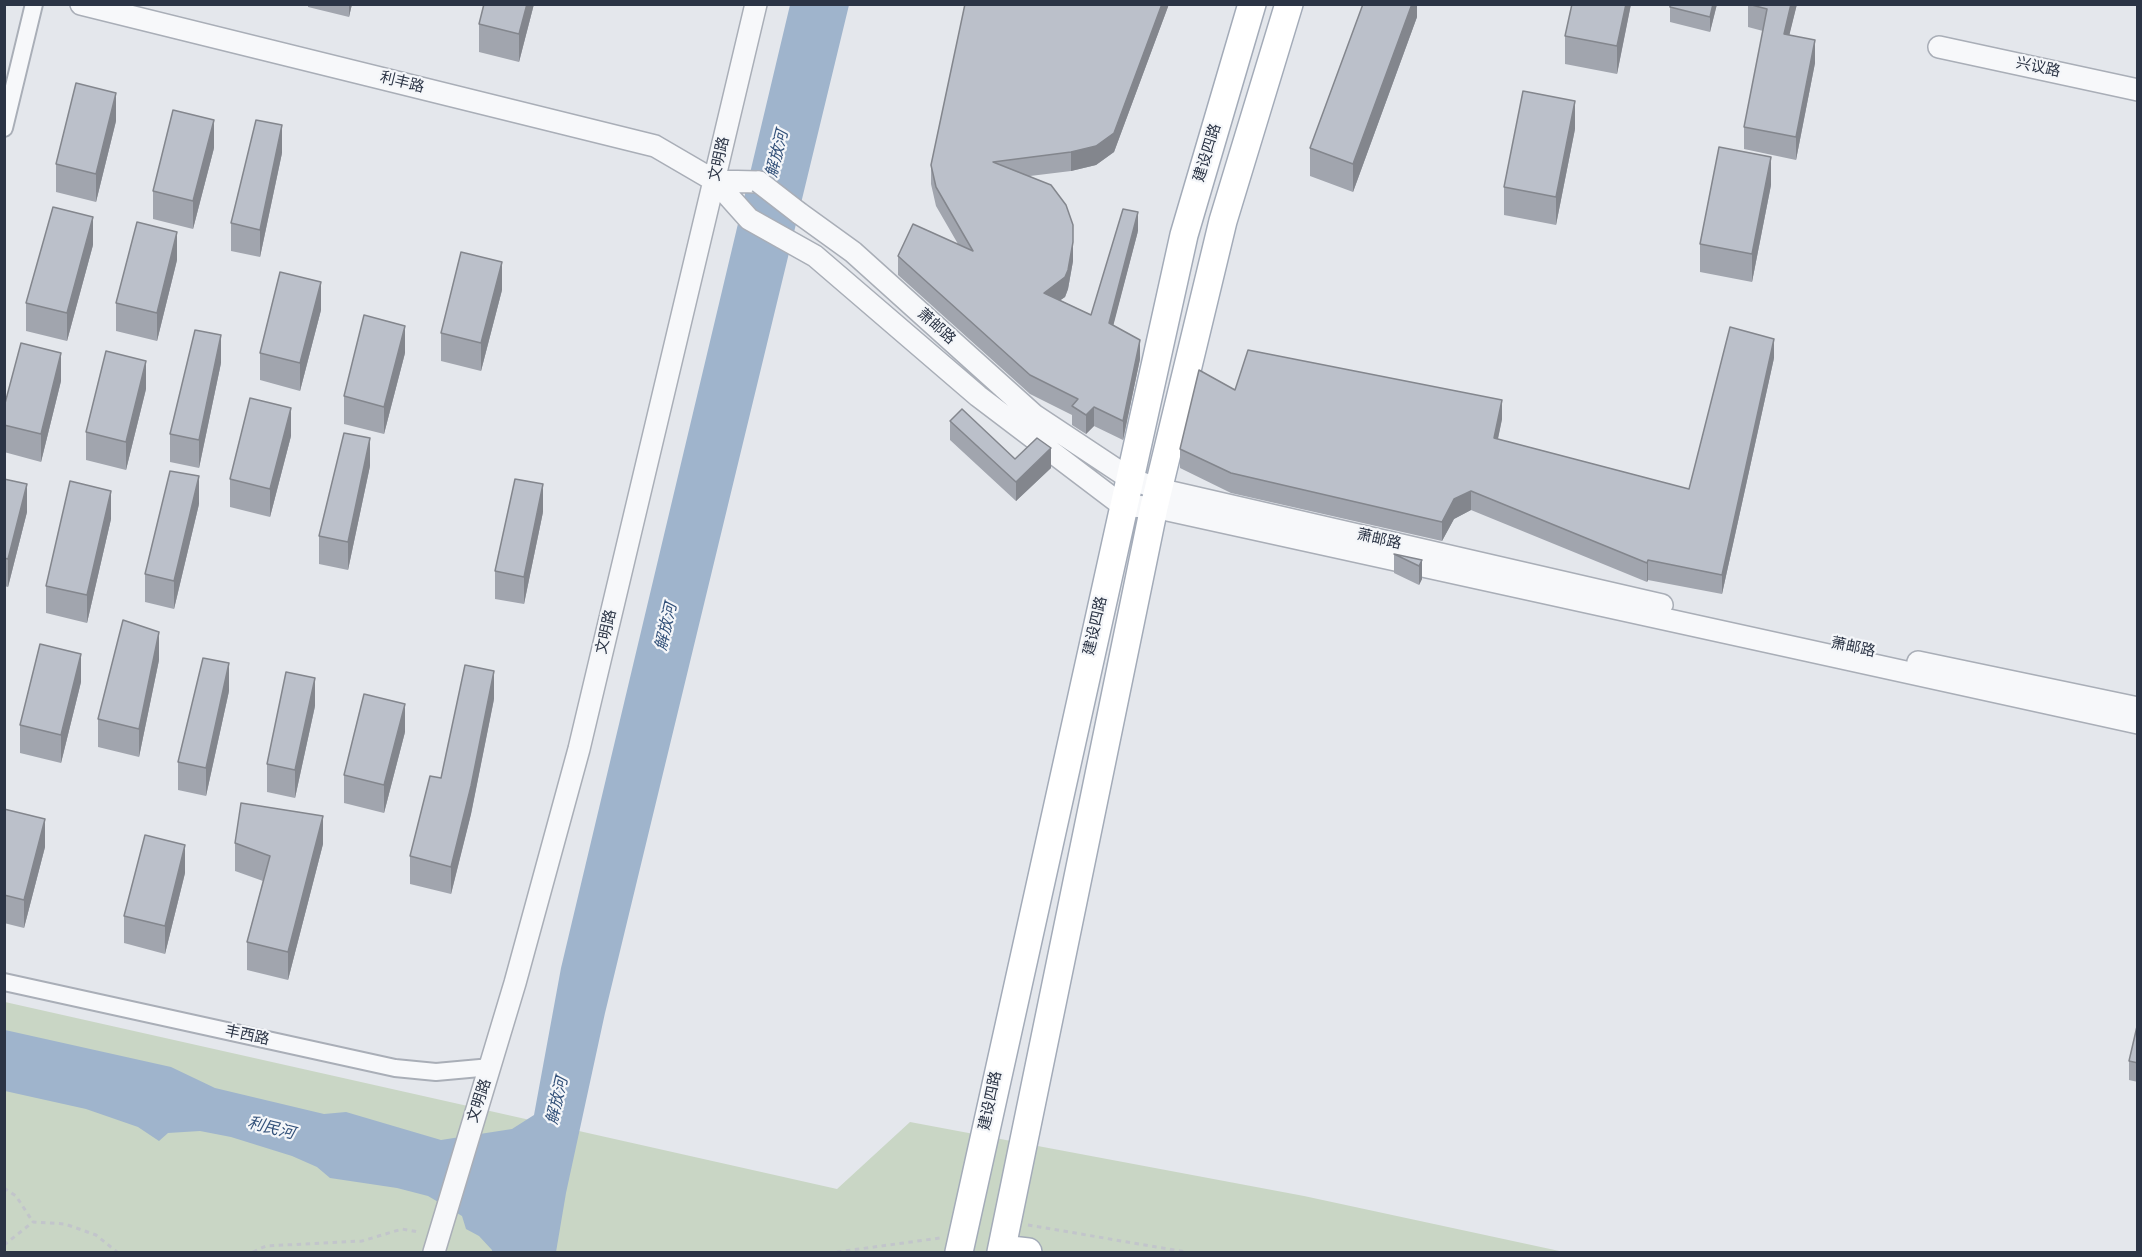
<!DOCTYPE html>
<html>
<head>
<meta charset="utf-8">
<style>
	body { margin:0 }
	#map { position:relative; width:2142px; height:1257px; overflow:hidden; background:#e4e7ec; font-family:"Roboto Condensed",sans-serif }
	canvas { display:block }
	.frame { position:absolute; inset:0; border:6px solid #2b3445; pointer-events:none }
</style>
</head>
<body>
<div id="map">
<canvas width="2142" height="1257"></canvas>
<div class="frame"></div>
</div>
<script>
const ctx = document.querySelector('canvas').getContext('2d');
ctx.lineJoin = 'round';
function fill(path, color) {
  ctx.fillStyle = color;
  ctx.fill(path, 'evenodd');
}
function shape(rows) {
  const path = new Path2D();
  for (const r of rows) {
    path.moveTo(r[0], r[1]);
    for (let i = 2; i < r.length; i += 2) path.lineTo(r[i], r[i + 1]);
  }
  return path;
}
function trace(path, color, width, dash) {
  ctx.strokeStyle = color;
  ctx.lineWidth = width;
  ctx.lineCap = dash ? 'butt' : 'round';
  ctx.setLineDash(dash || []);
  ctx.stroke(path);
}
function drawText(font, color, halo, rows, align = 'center') {
  ctx.font = font + ' "Roboto Condensed","Noto Sans SC",sans-serif';
  ctx.lineWidth = 4.5;
  ctx.setLineDash([]);
  ctx.textBaseline = 'middle';
  ctx.strokeStyle = halo;
  ctx.fillStyle = color;
  for (const [text, x, y, turn = 0] of rows) {
    ctx.save();
    ctx.translate(x, y);
    ctx.rotate((+turn || 0) * Math.PI / 180);
    ctx.textAlign = isNaN(turn) ? turn : align;
    if (halo) ctx.strokeText(text, 0, 0);
    ctx.fillText(text, 0, 0);
    ctx.restore();
  }
}
const green = shape([
	[5,1002,837,1189,910,1122,1304,1196,1564,1252,5,1252]
]);
const water = shape([
	[790,5,849,5,605,1013,566,1193,556,1252,492,1252,492,1250,479,1236,466,1229,462,1216,428,1196,397,1188,330,1178,317,1167,292,1156,231,1137,200,1131,168,1133,159,1141,138,1127,86,1109,5,1091,5,1030,171,1067,215,1088,324,1114,346,1112,441,1140,512,1129,534,1115,561,968]
]);
const path = shape([
	[4,1188,16,1196,33,1222],
	[1028,1225,1186,1252],
	[4,1245,33,1222,65,1224,96,1235,117,1252],
	[253,1252,266,1246,362,1241,402,1229,419,1232],
	[837,1252,940,1238]
]);
const minor = shape([
	[4,128,34,4],
	[4,982,395,1068,436,1072,491,1067]
]);
const tertiary = shape([
	[81,4,655,146,715,181,749,219,815,256,978,396,1123,506,1154,507,2138,723],
	[1939,47,2138,90],
	[715,181,759,182],
	[799,213,853,252,1034,415,1129,478,1158,489,1662,605],
	[1918,662,2138,708],
	[434,1252,515,983,579,749,756,4]
]);
const primary = shape([
	[1002,1249,1028,1252],
	[959,1252,1184,235,1252,4],
	[1001,1252,1154,507,1223,221,1289,4]
]);
const tertiaryBridge = shape([
	[759,182,799,213]
]);
const wall = shape([
	[308,4,352,4,349,17,308,7],
	[534,4,519,62,479,52,479,24],
	[965,4,1169,4,1114,152,1096,165,1071,171,1030,176,1073,261,1068,289,1065,297,1060,300,1091,315,1138,231,1113,325,1140,359,1123,440,1094,426,1086,434,1072,425,1072,415,1030,394,898,275,898,256,958,244,936,206,931,184,931,165],
	[1417,4,1417,17,1353,192,1310,176,1310,148],
	[1631,4,1617,74,1565,64,1565,36],
	[1670,4,1717,4,1710,32,1670,22],
	[1797,4,1789,35,1815,63,1796,160,1744,149,1744,127,1763,31,1748,27,1748,5],
	[116,121,96,202,56,192,56,164],
	[1575,129,1556,225,1504,215,1504,187],
	[214,148,193,229,153,219,153,191],
	[282,153,260,257,231,251,231,223],
	[1771,185,1752,282,1700,272,1700,244],
	[93,245,67,341,26,331,26,303],
	[177,260,157,341,116,331,116,303],
	[502,290,481,371,441,361,441,333],
	[321,310,300,391,260,380,260,353],
	[405,353,384,434,344,424,344,396],
	[1774,358,1722,594,1648,580,1647,582,1471,510,1454,519,1442,541,1231,493,1180,468,1180,449,1235,390,1502,419,1498,439,1689,489],
	[221,363,199,468,170,462,170,434],
	[61,381,41,462,4,452,4,407],
	[146,389,126,470,86,460,86,432],
	[950,421,1015,459,1051,468,1016,501,950,440],
	[291,436,270,517,230,507,230,479],
	[370,466,348,570,319,564,319,536],
	[4,479,27,512,8,587,4,586],
	[199,504,174,609,145,602,145,574],
	[543,512,524,604,495,599,495,571],
	[111,519,87,623,46,613,46,586],
	[1394,554,1422,560,1422,579,1419,585,1394,573],
	[159,660,139,757,98,747,98,719],
	[81,682,61,763,20,753,20,725],
	[229,691,206,796,178,790,178,762],
	[494,699,471,814,451,894,410,884,410,856,441,778],
	[315,706,295,798,267,792,267,764],
	[405,732,384,813,344,803,344,775],
	[4,809,45,847,24,928,4,923],
	[235,843,323,844,288,980,247,970,247,942,263,881,235,871],
	[185,873,165,954,124,943,124,916],
	[2138,1022,2138,1082,2129,1080,2129,1061]
]);
const shadedWall = shape([
	[349,4,352,4,349,17],
	[527,4,534,4,519,62,519,34],
	[1162,4,1169,4,1114,152,1096,165,1071,171,1071,152],
	[1412,4,1417,4,1417,17,1353,192,1353,164],
	[1626,4,1631,4,1617,74,1617,46],
	[1713,4,1717,4,1710,32,1710,17],
	[1791,4,1797,4,1784,57,1784,34],
	[1815,40,1815,63,1796,160,1796,137],
	[116,93,116,121,96,202,96,174],
	[1575,101,1575,129,1556,225,1556,197],
	[214,120,214,148,193,229,193,201],
	[282,125,282,153,260,257,260,230],
	[1771,157,1771,185,1752,282,1752,254],
	[1138,212,1138,231,1109,342,1109,323],
	[93,217,93,245,67,341,67,313],
	[177,232,177,260,157,341,157,313],
	[1073,242,1073,261,1068,289,1065,297,1044,312,1044,293],
	[502,262,502,290,481,371,481,343],
	[321,282,321,310,300,391,300,363],
	[405,326,405,353,384,434,384,407],
	[221,335,221,363,199,468,199,440],
	[1774,339,1774,358,1722,594,1722,575],
	[1140,340,1140,359,1123,440,1123,421],
	[61,353,61,381,41,462,41,434],
	[146,361,146,389,126,470,126,442],
	[1502,400,1502,419,1494,457,1494,438],
	[1094,407,1094,426,1086,434,1086,415],
	[291,408,291,436,270,517,270,489],
	[370,438,370,466,348,570,348,542],
	[1051,448,1051,468,1016,501,1016,482],
	[199,476,199,504,174,609,174,581],
	[27,484,27,512,8,587,8,559],
	[543,484,543,512,524,604,524,577],
	[111,491,111,519,87,623,87,595],
	[1471,491,1471,510,1454,519,1442,541,1442,522,1454,499],
	[1422,560,1422,579,1419,585,1419,566],
	[1648,560,1648,580,1647,582,1647,563],
	[159,632,159,660,139,757,139,729],
	[81,654,81,682,61,763,61,735],
	[229,663,229,691,206,796,206,768],
	[494,671,494,699,471,814,451,894,451,867],
	[315,678,315,706,295,798,295,770],
	[405,704,405,732,384,813,384,785],
	[323,816,323,844,288,980,288,952],
	[45,819,45,847,24,928,24,900],
	[185,845,185,873,165,954,165,926]
]);
const building = shape([
	[484,4,527,4,519,34,479,24,484,4],
	[965,4,1162,4,1114,133,1096,146,1071,152,993,162,1051,185,1066,205,1073,225,1073,242,1068,270,1065,277,1044,293,1091,315,1123,209,1138,212,1109,323,1140,340,1123,421,1094,407,1086,415,1072,406,1078,399,1030,375,898,256,913,224,973,251,936,187,931,165,965,4],
	[1363,4,1412,4,1353,164,1310,148,1363,4],
	[1572,4,1626,4,1617,46,1565,36,1572,4],
	[1670,4,1713,4,1710,17,1670,7,1670,4],
	[1748,4,1791,4,1784,34,1815,40,1796,137,1744,127,1767,9,1748,4],
	[76,83,116,93,96,174,56,164,76,83],
	[1523,91,1575,101,1556,197,1504,187,1523,91],
	[173,110,214,120,193,201,153,191,173,110],
	[256,120,282,125,260,230,231,223,256,120],
	[1719,147,1771,157,1752,254,1700,244,1719,147],
	[53,207,93,217,67,313,26,303,53,207],
	[137,222,177,232,157,313,116,303,137,222],
	[461,252,502,262,481,343,441,333,461,252],
	[280,272,321,282,300,363,260,353,280,272],
	[364,315,405,326,384,407,344,396,364,315],
	[1730,327,1774,339,1722,575,1648,560,1647,563,1471,491,1454,499,1442,522,1231,473,1180,449,1199,370,1235,390,1248,350,1502,400,1494,438,1689,489,1730,327],
	[195,330,221,335,199,440,170,434,195,330],
	[21,343,61,353,41,434,4,425,4,407,21,343],
	[106,351,146,361,126,442,86,432,106,351],
	[250,398,291,408,270,489,230,479,250,398],
	[962,409,1015,459,1037,438,1051,448,1016,482,950,421,962,409],
	[344,433,370,438,348,542,319,536,344,433],
	[170,471,199,476,174,581,145,574,170,471],
	[4,479,27,484,8,559,4,558,4,479],
	[515,479,543,484,524,577,495,571,515,479],
	[70,481,111,491,87,595,46,586,70,481],
	[1394,554,1422,560,1419,566,1394,554],
	[123,620,159,632,139,729,98,719,123,620],
	[40,644,81,654,61,735,20,725,40,644],
	[203,658,229,663,206,768,178,762,203,658],
	[465,665,494,671,471,786,451,867,410,856,430,776,441,778,465,665],
	[286,672,315,678,295,770,267,764,286,672],
	[364,694,405,704,384,785,344,775,364,694],
	[241,803,323,816,288,952,247,942,270,856,235,843,241,803],
	[4,809,45,819,24,900,4,895,4,809],
	[145,835,185,845,165,926,124,916,145,835],
	[2138,1022,2138,1063,2129,1061,2138,1022]
]);
const streetNames = [
	["兴议路",2038,68,12],
	["利丰路",402,83,14],
	["建设四路",1208,153,-73],
	["文明路",720,159,-77],
	["萧邮路",936,327,42],
	["萧邮路",1379,540,13],
	["建设四路",1096,626,-77],
	["文明路",607,632,-77],
	["萧邮路",1853,648,12],
	["丰西路",247,1036,12],
	["文明路",480,1101,-72],
	["建设四路",991,1101,-78]
];
const waterNames = [
	["解放河",778,154,-76],
	["解放河",667,627,-77],
	["解放河",558,1101,-77],
	["利民河",271,1129,14]
];
fill(green, '#c9d6c5');
fill(water, '#9fb4cc');
trace(minor, '#a9aeb7', 20);
trace(tertiary, '#a9aeb7', 24);
trace(primary, '#a3abb8', 30);
trace(path, '#c2c5cb', 3, [4.5, 4.5]);
trace(minor, '#f7f8fa', 16);
trace(tertiary, '#f7f8fa', 21);
trace(primary, '#fff', 27);
trace(tertiaryBridge, '#a9aeb7', 24, []);
trace(tertiaryBridge, '#f7f8fa', 21);
fill(wall, '#a1a5ae');
fill(shadedWall, '#83868d');
fill(building, '#bbc0ca');
trace(building, '#83868d', 1.5);
drawText('15px', '#2b3445', '#f4f6f9', streetNames);
drawText('italic 16px', '#34527a', '#f4f6f9', waterNames);
</script>
</body>
</html>
